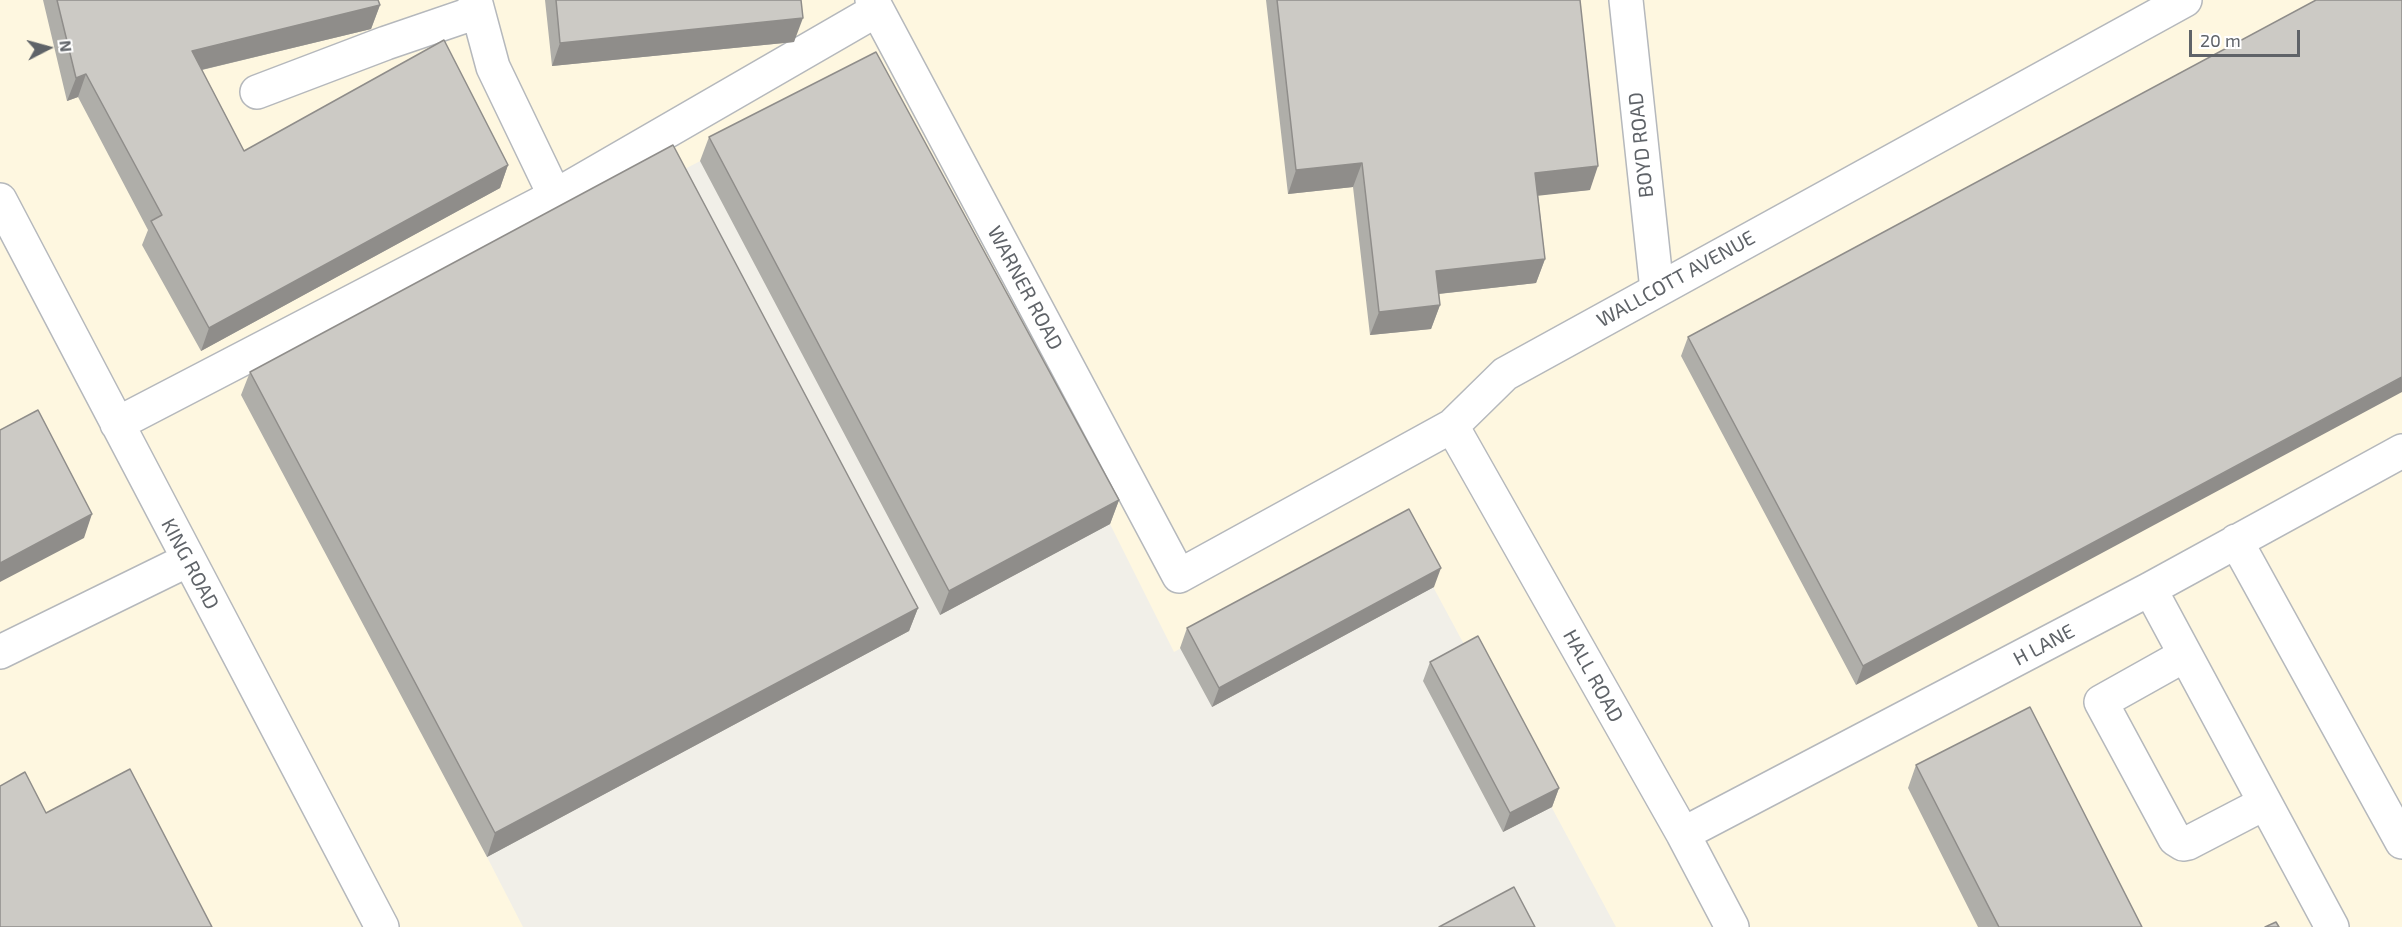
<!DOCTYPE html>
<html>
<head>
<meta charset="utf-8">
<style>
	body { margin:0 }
	#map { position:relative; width:2402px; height:927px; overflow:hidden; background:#f1efe8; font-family:"Exo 2",sans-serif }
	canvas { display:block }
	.north { position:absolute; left:18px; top:18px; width:60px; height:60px; -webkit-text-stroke:4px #fff; paint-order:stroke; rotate:84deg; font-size:16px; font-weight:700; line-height:24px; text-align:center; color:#5f6368 }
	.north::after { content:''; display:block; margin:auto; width:21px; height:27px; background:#5f6368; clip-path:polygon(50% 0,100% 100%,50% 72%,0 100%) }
	.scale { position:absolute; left:2189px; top:30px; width:111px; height:27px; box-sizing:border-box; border:3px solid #5f6368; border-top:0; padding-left:8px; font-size:18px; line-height:21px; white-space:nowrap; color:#5f6368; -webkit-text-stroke:4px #fff; paint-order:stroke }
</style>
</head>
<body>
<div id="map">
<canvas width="2402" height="927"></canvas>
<div class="north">N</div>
<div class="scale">20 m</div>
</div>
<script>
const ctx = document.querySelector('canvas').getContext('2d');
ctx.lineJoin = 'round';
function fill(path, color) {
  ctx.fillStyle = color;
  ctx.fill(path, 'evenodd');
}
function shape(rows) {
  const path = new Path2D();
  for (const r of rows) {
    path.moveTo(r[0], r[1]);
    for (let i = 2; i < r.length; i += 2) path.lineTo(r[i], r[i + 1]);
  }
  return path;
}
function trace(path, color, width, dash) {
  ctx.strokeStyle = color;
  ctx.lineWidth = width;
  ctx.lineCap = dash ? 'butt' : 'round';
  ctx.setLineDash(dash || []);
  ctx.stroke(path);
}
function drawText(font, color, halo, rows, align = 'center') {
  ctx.font = font + ' "Exo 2",sans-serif';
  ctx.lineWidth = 4.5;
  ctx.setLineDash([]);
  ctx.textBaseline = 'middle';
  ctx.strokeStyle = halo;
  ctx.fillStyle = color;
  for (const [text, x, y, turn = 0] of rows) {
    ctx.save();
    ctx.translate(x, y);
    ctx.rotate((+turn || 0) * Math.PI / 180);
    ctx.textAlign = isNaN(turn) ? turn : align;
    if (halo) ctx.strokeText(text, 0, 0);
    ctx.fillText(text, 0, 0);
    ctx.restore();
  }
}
const commercial = shape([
	[0,0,2402,0,2402,927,1616,927,1402,529,1174,652,1110,524,867,76,669,177,487,857,523,927,0,927]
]);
const minor = shape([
	[475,0,493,67,555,196,877,10],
	[872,0,1179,576,1452,426,1505,374,2185,0],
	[1626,0,1657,290],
	[257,92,386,43,477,12],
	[0,200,382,927],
	[117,424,555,196],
	[1452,426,1683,834,1732,927],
	[2236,541,2402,842],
	[2150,589,2332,927],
	[0,652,188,560],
	[2185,655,2101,702,2175,839,2183,844,2188,843,2265,803],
	[1683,834,2150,589,2402,451]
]);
const wall = shape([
	[43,0,378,0,380,5,371,29,202,70,244,151,508,165,500,188,201,351,142,245,148,230,78,97,67,101],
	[545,0,801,0,794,42,552,66],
	[1266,0,1580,0,1590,190,1538,195,1545,259,1536,283,1439,294,1440,305,1431,329,1370,335,1353,187,1288,194],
	[2316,0,1856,685,1681,356,1688,337],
	[709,137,1119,500,1110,524,940,615,700,161],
	[250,372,918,608,909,631,487,857,241,395],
	[1434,587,1212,707,1180,648,1187,628],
	[1430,662,1559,788,1552,807,1503,832,1423,681],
	[1916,765,2142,927,1978,927,1908,788]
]);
const shadedWall = shape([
	[380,5,371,29,184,74,192,51],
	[803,18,794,42,552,66,560,43],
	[86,74,78,97,67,101,76,78],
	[1362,163,1353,187,1288,194,1296,170],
	[508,165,500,188,201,351,209,328],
	[1598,166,1590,190,1527,197,1535,173],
	[1545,259,1536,283,1428,295,1436,271],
	[1440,305,1431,329,1370,335,1379,312],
	[2402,377,2402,392,1856,685,1863,666],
	[1119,500,1110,524,940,615,949,591],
	[92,514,84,538,0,582,0,563],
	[1441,568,1434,587,1212,707,1219,688],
	[918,608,909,631,487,857,495,833],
	[1559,788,1552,807,1503,832,1510,813]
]);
const building = shape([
	[57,0,378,0,380,5,192,51,244,151,444,40,508,165,209,328,151,221,162,215,86,74,76,78,57,0],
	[556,0,801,0,803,18,560,43,556,0],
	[1277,0,1580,0,1598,166,1535,173,1545,259,1436,271,1440,305,1379,312,1362,163,1296,170,1277,0],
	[2316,0,2402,0,2402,377,1863,666,1688,337,2316,0],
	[876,52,1119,500,949,591,709,137,876,52],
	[673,145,918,608,495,833,250,372,673,145],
	[38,410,92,514,0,563,0,430,38,410],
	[1409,509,1441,568,1219,688,1187,628,1409,509],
	[1478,636,1559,788,1510,813,1430,662,1478,636],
	[2030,707,2142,927,1999,927,1916,765,2030,707],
	[130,769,212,927,0,927,0,786,25,772,46,813,130,769],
	[1514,887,1535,927,1439,927,1514,887],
	[2276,922,2279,927,2265,927,2276,922]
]);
const streetNames = [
	["BOYD ROAD",1641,145,-96],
	["WALLCOTT AVENUE",1676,279,-29],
	["WARNER ROAD",1025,288,62],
	["KING ROAD",190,564,62],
	["H LANE",2044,645,-28],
	["HALL ROAD",1593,676,61]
];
fill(commercial, '#fef7e0');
trace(minor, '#b5b8bc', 36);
trace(minor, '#fff', 33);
fill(wall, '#afaea9');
fill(shadedWall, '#8f8d8a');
fill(building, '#cccac5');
trace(building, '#8f8d8a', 1.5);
drawText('20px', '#5f6368', '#fff', streetNames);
</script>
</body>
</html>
